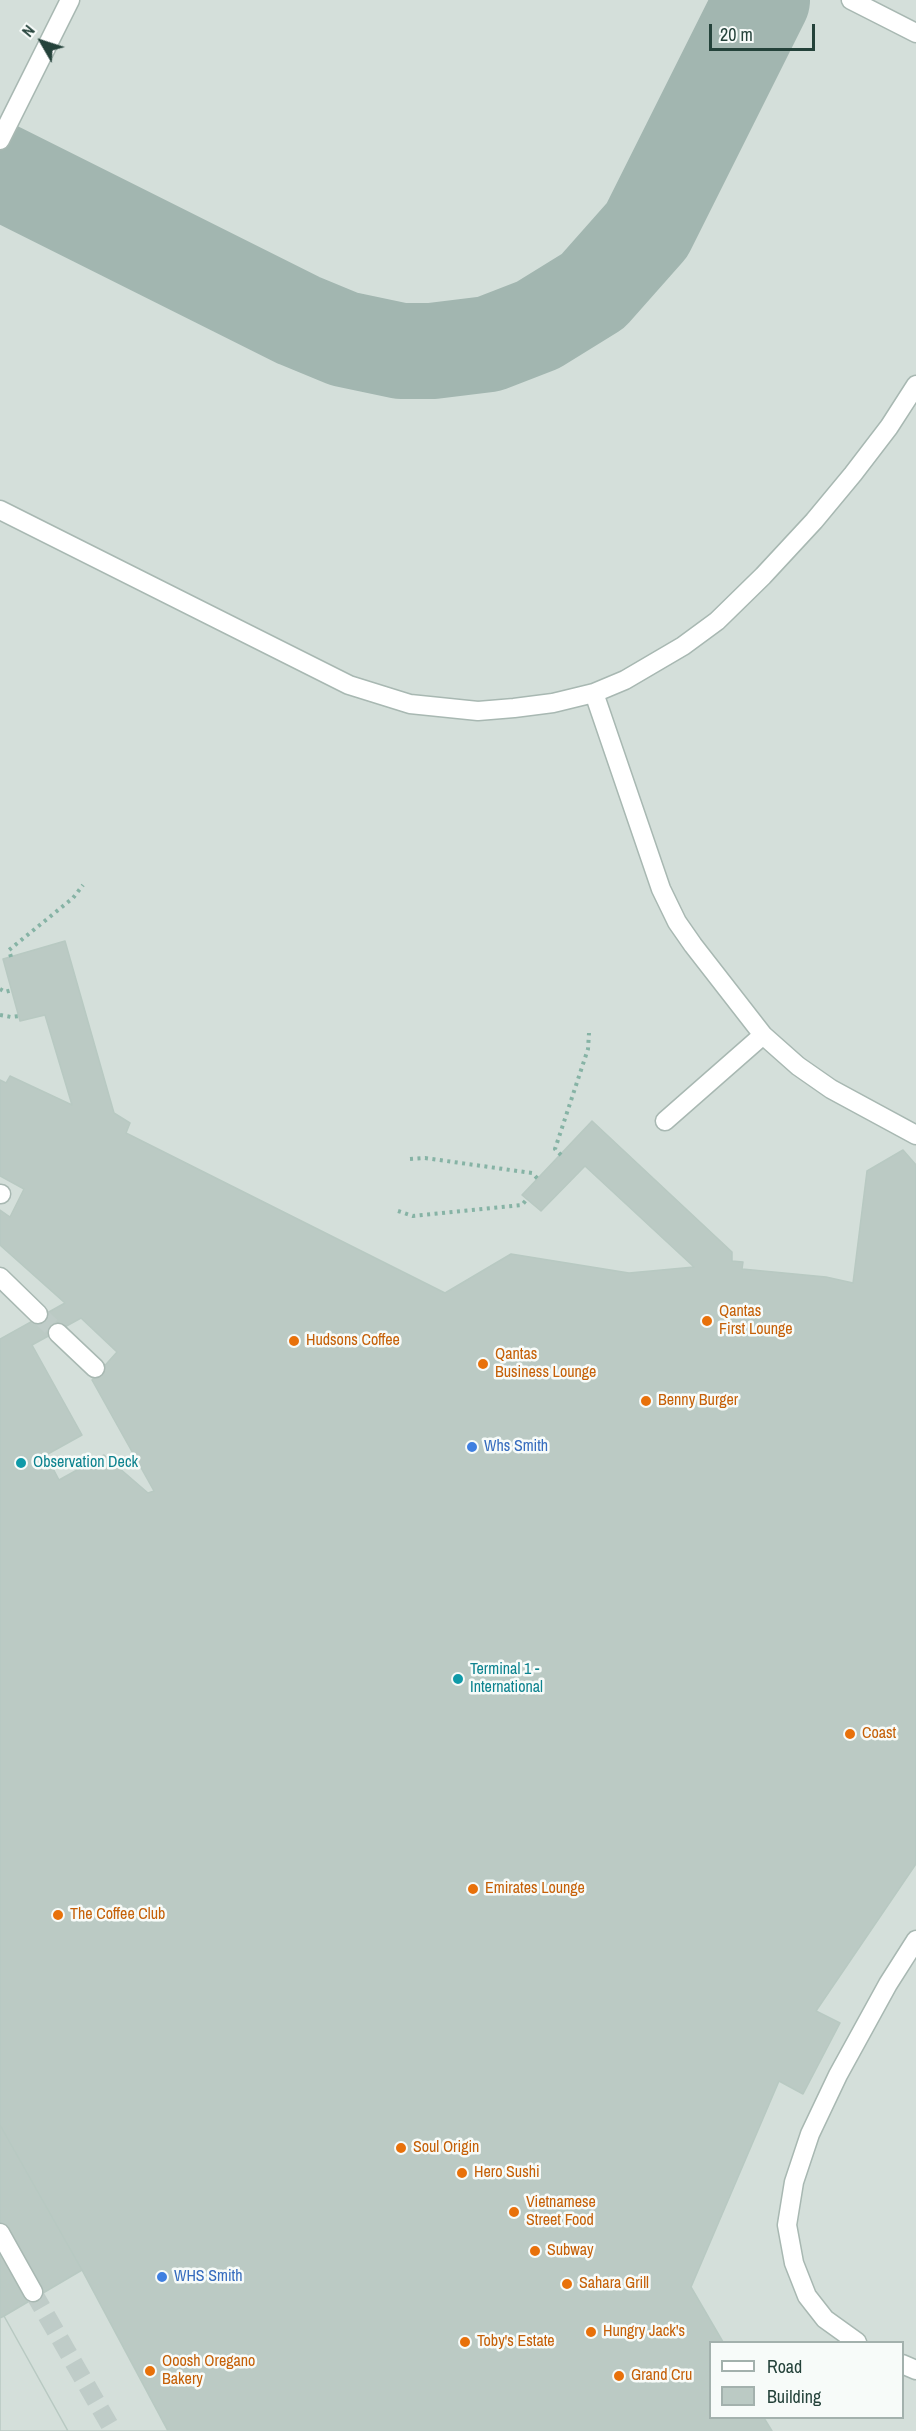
<!DOCTYPE html>
<html>
<head>
<meta charset="utf-8">
<style>
	body { margin:0 }
	#map { position:relative; width:916px; height:2431px; overflow:hidden; background:#e6efeb; font-family:"Archivo Narrow",sans-serif }
	canvas { display:block }
	.legend { position:absolute; left:709px; top:2341px; width:195px; height:78px; box-sizing:border-box; background:#f7fbf9; border:2px solid #a3b1ad; margin:0; padding:8px 10px; list-style:none; font-size:18px; color:#24423a }
	.legend li { display:flex; align-items:center; gap:12px; height:30px }
	.legend b { width:30px; border:2px solid #a3b1ad }
	.north { position:absolute; left:12px; top:12px; width:60px; height:60px; -webkit-text-stroke:4px #f7fbf9; paint-order:stroke; rotate:309deg; font-size:16px; font-weight:700; line-height:24px; text-align:center; color:#24423a }
	.north::after { content:''; display:block; margin:auto; width:21px; height:27px; background:#24423a; clip-path:polygon(50% 0,100% 100%,50% 72%,0 100%) }
	.scale { position:absolute; left:709px; top:24px; width:106px; height:27px; box-sizing:border-box; border:3px solid #24423a; border-top:0; padding-left:8px; font-size:18px; line-height:21px; white-space:nowrap; color:#24423a; -webkit-text-stroke:4px #f7fbf9; paint-order:stroke }
</style>
</head>
<body>
<div id="map">
<canvas width="916" height="2431"></canvas>
<ul class="legend">
<li><b style="height:8px;background:#fff"></b>Road</li>
<li><b style="height:16px;background:#bbcac4"></b>Building</li>
</ul>
<div class="north">N</div>
<div class="scale">20 m</div>
</div>
<script>
const ctx = document.querySelector('canvas').getContext('2d');
ctx.lineJoin = 'round';
function fill(path, color) {
  ctx.fillStyle = color;
  ctx.fill(path, 'evenodd');
}
function shape(rows) {
  const path = new Path2D();
  for (const r of rows) {
    path.moveTo(r[0], r[1]);
    for (let i = 2; i < r.length; i += 2) path.lineTo(r[i], r[i + 1]);
  }
  return path;
}
function trace(path, color, width, dash) {
  ctx.strokeStyle = color;
  ctx.lineWidth = width;
  ctx.lineCap = dash ? 'butt' : 'round';
  ctx.setLineDash(dash || []);
  ctx.stroke(path);
}
function drawText(font, color, halo, rows, align = 'center') {
  ctx.font = font + ' "Archivo Narrow",sans-serif';
  ctx.lineWidth = 5;
  ctx.setLineDash([]);
  ctx.textBaseline = 'middle';
  ctx.strokeStyle = halo;
  ctx.fillStyle = color;
  for (const [text, x, y, turn = 0] of rows) {
    ctx.save();
    ctx.translate(x, y);
    ctx.rotate((+turn || 0) * Math.PI / 180);
    ctx.textAlign = isNaN(turn) ? turn : align;
    if (halo) ctx.strokeText(text, 0, 0);
    ctx.fillText(text, 0, 0);
    ctx.restore();
  }
}
const built = shape([
	[0,0,916,0,916,2431,0,2431],
	[710,2342,902,2342,902,2418,710,2418]
]);
const taxiway = shape([
	[0,171,298,320,344,339,401,351,432,351,489,344,538,325,593,291,647,230,762,0]
]);
const building = shape([
	[65,941,114,1113,130,1123,126,1133,445,1293,511,1254,629,1273,694,1267,585,1166,541,1211,522,1195,592,1121,732,1252,732,1261,743,1262,742,1269,826,1277,853,1283,867,1171,903,1150,916,1165,916,1864,816,2011,840,2023,803,2094,779,2081,691,2287,723,2342,710,2342,710,2418,764,2418,772,2431,168,2431,82,2270,0,2125,0,1339,65,1303,0,1245,0,1210,10,1217,24,1189,0,1176,0,1080,6,1083,10,1076,72,1105,45,1015,20,1021,3,959,65,941],
	[81,1318,117,1352,92,1380,154,1491,148,1493,104,1455,59,1480,46,1455,82,1435,32,1345,81,1318],
	[0,2125,82,2270,168,2431,0,2431,0,2125],
	[82,2270,141,2380,168,2431,68,2431,4,2316,82,2270],
	[4,2316,68,2431,0,2431,0,2318,4,2316]
]);
const minorTunnel = shape([
	[38,1314,58,1333],
	[33,2292,113,2431]
]);
const path = shape([
	[11,957,9,950,73,898,83,885],
	[0,989,5,992,12,990],
	[0,1015,11,1017,19,1016],
	[561,1155,555,1149,588,1049,589,1033],
	[410,1159,425,1158,532,1173,538,1179],
	[398,1211,413,1216,522,1205,527,1199]
]);
const minor = shape([
	[851,0,916,33],
	[0,140,70,0],
	[0,510,349,685,410,704,478,711,514,708,553,703,594,693,625,680,683,646,717,621,763,576,814,521,853,474,889,427,916,385],
	[594,693,661,889,677,922,693,945,763,1035,798,1066,831,1089,916,1135],
	[665,1121,763,1035],
	[0,1194,1,1194],
	[0,1277,38,1314],
	[58,1333,95,1368],
	[0,2233,33,2292],
	[857,2342,825,2319,807,2296,794,2263,787,2225,794,2182,810,2134,838,2075,888,1984,916,1940],
	[902,2364,916,2370]
]);
const markers = [
	[707,1321,6,"#e8710a"],
	[294,1341,6,"#e8710a"],
	[483,1364,6,"#e8710a"],
	[646,1401,6,"#e8710a"],
	[472,1447,6,"#3f7fe0"],
	[21,1463,6,"#0f9aa8"],
	[458,1679,6,"#0f9aa8"],
	[850,1734,6,"#e8710a"],
	[473,1889,6,"#e8710a"],
	[58,1915,6,"#e8710a"],
	[401,2148,6,"#e8710a"],
	[462,2173,6,"#e8710a"],
	[514,2212,6,"#e8710a"],
	[535,2251,6,"#e8710a"],
	[162,2277,6,"#3f7fe0"],
	[567,2284,6,"#e8710a"],
	[591,2332,6,"#e8710a"],
	[465,2342,6,"#e8710a"],
	[150,2371,6,"#e8710a"],
	[619,2376,6,"#e8710a"]
];
const foodNames = [
	["Qantas",719,1312],
	["First Lounge",719,1330],
	["Hudsons Coffee",306,1341],
	["Qantas",495,1355],
	["Business Lounge",495,1373],
	["Benny Burger",658,1401],
	["Coast",862,1734],
	["Emirates Lounge",485,1889],
	["The Coffee Club",70,1915],
	["Soul Origin",413,2148],
	["Hero Sushi",474,2173],
	["Vietnamese",526,2203],
	["Street Food",526,2221],
	["Subway",547,2251],
	["Sahara Grill",579,2284],
	["Hungry Jack's",603,2332],
	["Toby's Estate",477,2342],
	["Ooosh Oregano",162,2362],
	["Bakery",162,2380],
	["Grand Cru",631,2376]
];
const shopNames = [
	["Whs Smith",484,1447],
	["WHS Smith",174,2277]
];
const cultureNames = [
	["Observation Deck",33,1463],
	["Terminal 1 -",470,1670],
	["International",470,1688]
];
fill(built, '#d4dfda');
trace(taxiway, '#a2b6b0', 96);
fill(building, '#bbcac4');
trace(building, '#b8c9c2', 1.5);
trace(minorTunnel, '#bfccc8', 18, [18, 9]);
trace(minor, '#a8b8b2', 21);
trace(path, '#86b3a5', 4, [3, 4.5]);
trace(minor, '#fff', 18);
for (const [x, y, r, color] of markers) {
  const dot = new Path2D();
  dot.arc(x, y, r, 0, 2 * Math.PI);
  ctx.fillStyle = color;
  ctx.fill(dot);
  trace(dot, '#f7fbf9', 2);
}
drawText('16px', '#c56008', '#f7fbf9', foodNames, 'left');
drawText('16px', '#366cbe', '#f7fbf9', shopNames, 'left');
drawText('16px', '#0d838f', '#f7fbf9', cultureNames, 'left');
</script>
</body>
</html>
